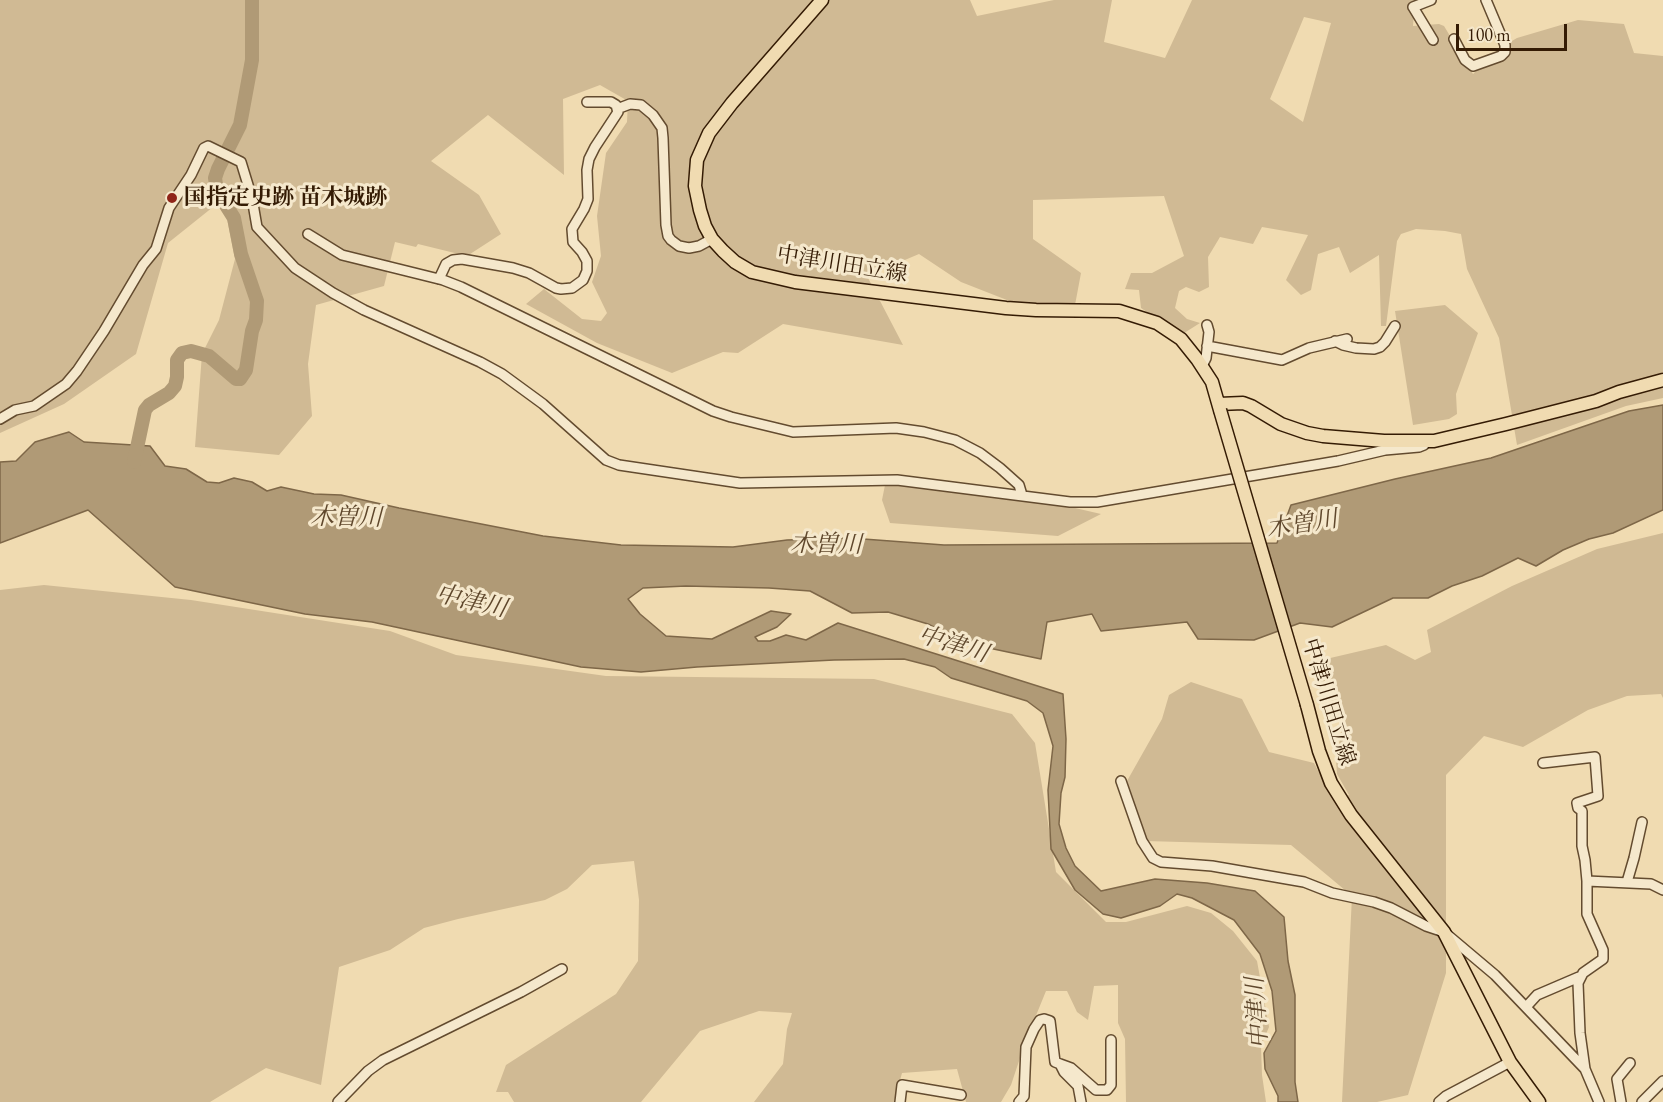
<!DOCTYPE html>
<html>
<head>
<meta charset="utf-8">
<style>
	body { margin:0 }
	#map { position:relative; width:1663px; height:1102px; overflow:hidden; background:#f0dbb1; font-family:"EB Garamond",serif }
	canvas { display:block }
	.scale { position:absolute; left:1456px; top:24px; width:111px; height:27px; box-sizing:border-box; border:3px solid #341b04; border-top:0; padding-left:8px; font-size:18px; line-height:21px; white-space:nowrap; color:#341b04; -webkit-text-stroke:4px #f5e8cc; paint-order:stroke }
</style>
</head>
<body>
<div id="map">
<canvas width="1663" height="1102"></canvas>
<div class="scale">100 m</div>
</div>
<script>
const ctx = document.querySelector('canvas').getContext('2d');
ctx.lineJoin = 'round';
function fill(path, color) {
  ctx.fillStyle = color;
  ctx.fill(path, 'evenodd');
}
function shape(rows) {
  const path = new Path2D();
  for (const r of rows) {
    path.moveTo(r[0], r[1]);
    for (let i = 2; i < r.length; i += 2) path.lineTo(r[i], r[i + 1]);
  }
  return path;
}
function trace(path, color, width, dash) {
  ctx.strokeStyle = color;
  ctx.lineWidth = width;
  ctx.lineCap = dash ? 'butt' : 'round';
  ctx.setLineDash(dash || []);
  ctx.stroke(path);
}
function drawText(font, color, halo, rows, align = 'center') {
  ctx.font = font + ' "EB Garamond","Noto Serif JP",serif';
  ctx.lineWidth = 6;
  ctx.setLineDash([]);
  ctx.textBaseline = 'middle';
  ctx.strokeStyle = halo;
  ctx.fillStyle = color;
  for (const [text, x, y, turn = 0] of rows) {
    ctx.save();
    ctx.translate(x, y);
    ctx.rotate((+turn || 0) * Math.PI / 180);
    ctx.textAlign = isNaN(turn) ? turn : align;
    if (halo) ctx.strokeText(text, 0, 0);
    ctx.fillText(text, 0, 0);
    ctx.restore();
  }
}
const green = shape([
	[0,0,970,0,977,16,1054,0,1112,0,1104,42,1165,58,1192,0,1415,0,1413,26,1439,24,1444,26,1473,74,1500,48,1517,38,1578,20,1624,24,1634,53,1663,56,1663,372,1659,374,1662,385,1663,385,1663,398,1626,406,1517,445,1499,338,1467,269,1461,234,1445,231,1416,229,1401,234,1397,241,1386,326,1381,326,1379,255,1350,273,1339,247,1318,254,1311,290,1301,295,1286,280,1308,235,1262,227,1253,244,1220,237,1208,257,1209,287,1199,292,1186,287,1179,291,1175,308,1187,319,1200,323,1181,335,1141,308,1139,290,1125,289,1131,273,1152,273,1184,256,1164,196,1033,200,1033,239,1081,273,1075,305,1012,302,961,282,919,254,867,276,903,345,783,324,738,353,723,352,672,373,597,343,526,304,544,289,582,319,601,321,607,313,592,282,601,256,597,216,606,153,627,122,628,101,600,85,563,99,564,175,488,115,431,161,479,195,501,234,467,256,418,244,416,247,395,242,384,286,316,305,308,364,312,416,279,455,195,447,202,354,219,320,235,259,223,199,168,243,136,354,64,404,0,433],
	[1304,17,1331,23,1303,122,1270,99],
	[1445,305,1478,333,1456,394,1457,414,1449,419,1413,425,1395,311],
	[886,480,980,486,1101,514,1058,536,890,523,882,500],
	[1663,533,1663,698,1661,694,1627,696,1588,710,1523,747,1484,736,1446,775,1446,973,1408,1095,1377,1102,1342,1102,1352,896,1291,845,1145,841,1127,781,1162,719,1169,695,1191,682,1242,699,1269,752,1314,763,1335,803,1349,795,1337,774,1336,760,1343,723,1311,667,1326,659,1386,645,1415,660,1431,652,1427,630,1512,586,1597,549],
	[44,585,191,600,390,631,456,655,606,676,874,679,1012,714,1035,743,1056,872,1106,922,1126,922,1187,906,1211,913,1233,931,1257,961,1269,1027,1261,1046,1262,1075,1266,1102,1126,1102,1125,1039,1118,1023,1118,985,1094,986,1088,1020,1077,1012,1067,991,1046,991,1026,1040,1011,1085,1001,1102,966,1102,957,1069,902,1073,894,1102,754,1102,783,1064,787,1029,792,1013,759,1011,700,1031,641,1102,514,1102,508,1092,496,1092,506,1065,616,994,638,961,639,900,634,861,592,865,567,889,545,900,458,919,424,928,390,950,339,967,321,1085,266,1068,210,1102,0,1102,0,590]
]);
const water = shape([
	[1663,405,1663,510,1613,533,1589,539,1563,550,1536,566,1518,558,1482,576,1452,586,1428,598,1393,598,1332,627,1300,623,1254,640,1198,639,1187,622,1101,631,1092,614,1047,622,1041,659,965,643,928,624,888,612,852,613,810,591,769,588,686,586,643,588,628,599,640,614,666,636,712,639,771,611,791,614,777,627,755,637,758,641,770,641,786,635,806,640,838,623,1063,694,1066,739,1065,777,1061,793,1059,824,1066,848,1075,866,1101,891,1155,879,1207,883,1255,891,1284,917,1288,961,1295,995,1295,1082,1298,1102,1278,1102,1278,1096,1265,1069,1264,1053,1276,1031,1272,991,1260,954,1234,920,1192,898,1177,894,1160,906,1121,918,1103,914,1075,890,1051,849,1048,790,1053,746,1043,713,1027,701,951,678,935,667,904,659,834,660,697,667,641,672,581,667,372,622,305,614,175,587,88,510,0,543,0,462,16,461,35,442,69,432,84,442,150,446,165,466,186,469,207,482,219,483,234,478,252,482,267,491,281,487,314,494,341,495,399,508,543,536,621,545,733,547,787,540,850,538,944,545,1277,543,1291,505,1395,479,1491,458,1629,411,1663,405]
]);
const river = shape([
	[134,462,145,410,149,405,169,393,175,386,177,377,177,360,182,353,191,351,209,356,236,379,240,379,246,370,252,331,256,320,257,301,241,254,234,218,217,191,215,178,218,169,240,125,252,60,252,0]
]);
const minor = shape([
	[1431,0,1413,7,1433,40],
	[1454,39,1465,60,1473,66,1501,56,1505,52,1505,45,1486,0],
	[617,109,630,104,641,105,653,115,662,128,663,138,666,225,668,236,671,240,679,246,689,248,699,246,712,239],
	[308,234,342,255,443,280,461,287,713,411,731,417,793,432,896,428,924,432,955,440,980,453,1000,468,1019,485,1022,495],
	[439,279,446,264,453,260,462,259,513,268,529,273,556,288,561,289,572,288,583,280,587,271,587,261,582,252,573,242,572,229,584,209,588,199,587,170,589,159,595,147,618,112,616,105,611,102,587,102],
	[1335,341,1343,345,1356,348,1374,349,1380,347,1385,342,1395,326],
	[1207,346,1282,360,1309,348,1347,339],
	[1202,366,1206,358,1209,332,1207,325],
	[0,419,15,410,34,406,66,384,77,371,104,331,143,265,156,249,169,208,191,175,204,148,208,146,241,162,252,198,257,227,295,268,333,293,364,310,480,362,502,374,543,404,606,460,619,465,740,483,897,480,1070,502,1097,502,1262,474,1338,461,1385,450,1419,447,1424,445],
	[1543,763,1595,757,1598,796,1577,803,1578,808,1582,811,1582,846,1585,860,1587,881,1587,914,1603,950,1603,959,1583,973,1578,983,1580,1033,1585,1069,1599,1102],
	[1121,781,1142,841,1153,858,1161,862,1212,866,1304,882,1332,893,1374,902,1391,908,1426,926,1444,932,1495,975,1585,1069],
	[1587,881,1651,884,1663,890],
	[1627,882,1634,858,1642,822],
	[1526,1007,1537,995,1579,977],
	[338,1102,368,1071,383,1060,521,992,562,969],
	[900,1102,902,1085,961,1095],
	[1019,1102,1024,1096,1026,1047,1034,1029,1040,1020,1044,1019,1050,1021,1055,1062,1060,1064],
	[1081,1102,1078,1086,1064,1072,1060,1064,1071,1068,1096,1090,1107,1090,1111,1085,1111,1040],
	[1439,1102,1446,1096,1510,1062],
	[1621,1102,1617,1079,1630,1063],
	[1642,1102,1663,1081]
]);
const major = shape([
	[822,0,732,103,709,133,697,160,695,186,700,210,705,226,712,239,723,251,735,262,752,272,795,282,1006,308,1036,310,1119,311,1157,323,1181,339,1197,359,1212,382,1220,410],
	[1219,404,1243,403,1251,406,1281,424,1307,433,1323,436,1384,441,1434,441,1506,424,1596,401,1619,392,1663,380],
	[1307,705,1319,751,1331,783,1351,815,1444,932,1510,1062,1539,1102]
]);
const majorBridge = shape([
	[1220,410,1307,705]
]);
const markers = [
	[172,198,6,"#8f2418"]
];
const poiNames = [
	["国指定史跡 苗木城跡",184,198]
];
const streetNames = [
	["中津川田立線",842,265,9],
	["中津川田立線",1328,702,73]
];
const waterNames = [
	["木曽川",346,518,1],
	["木曽川",1302,525,-9],
	["木曽川",826,545,1],
	["中津川",471,602,13],
	["中津川",953,645,17],
	["中津川",1258,1013,-94]
];
fill(green, '#d0ba94');
fill(water, '#b09a76');
trace(water, '#7e6748', 1.5);
trace(river, '#b09a76', 14);
trace(minor, '#634b2f', 12);
trace(major, '#341b04', 15);
trace(minor, '#f5e8cc', 9);
trace(major, '#f0dbb1', 12);
trace(majorBridge, '#341b04', 15, []);
trace(majorBridge, '#f0dbb1', 12);
for (const [x, y, r, color] of markers) {
  const dot = new Path2D();
  dot.arc(x, y, r, 0, 2 * Math.PI);
  ctx.fillStyle = color;
  ctx.fill(dot);
  trace(dot, '#f5e8cc', 2);
}
drawText('bold 22px', '#341b04', '#f5e8cc', poiNames, 'left');
drawText('22px', '#341b04', '#f5e8cc', streetNames);
drawText('italic 24px', '#5f472c', '#f5e8cc', waterNames);
</script>
</body>
</html>
